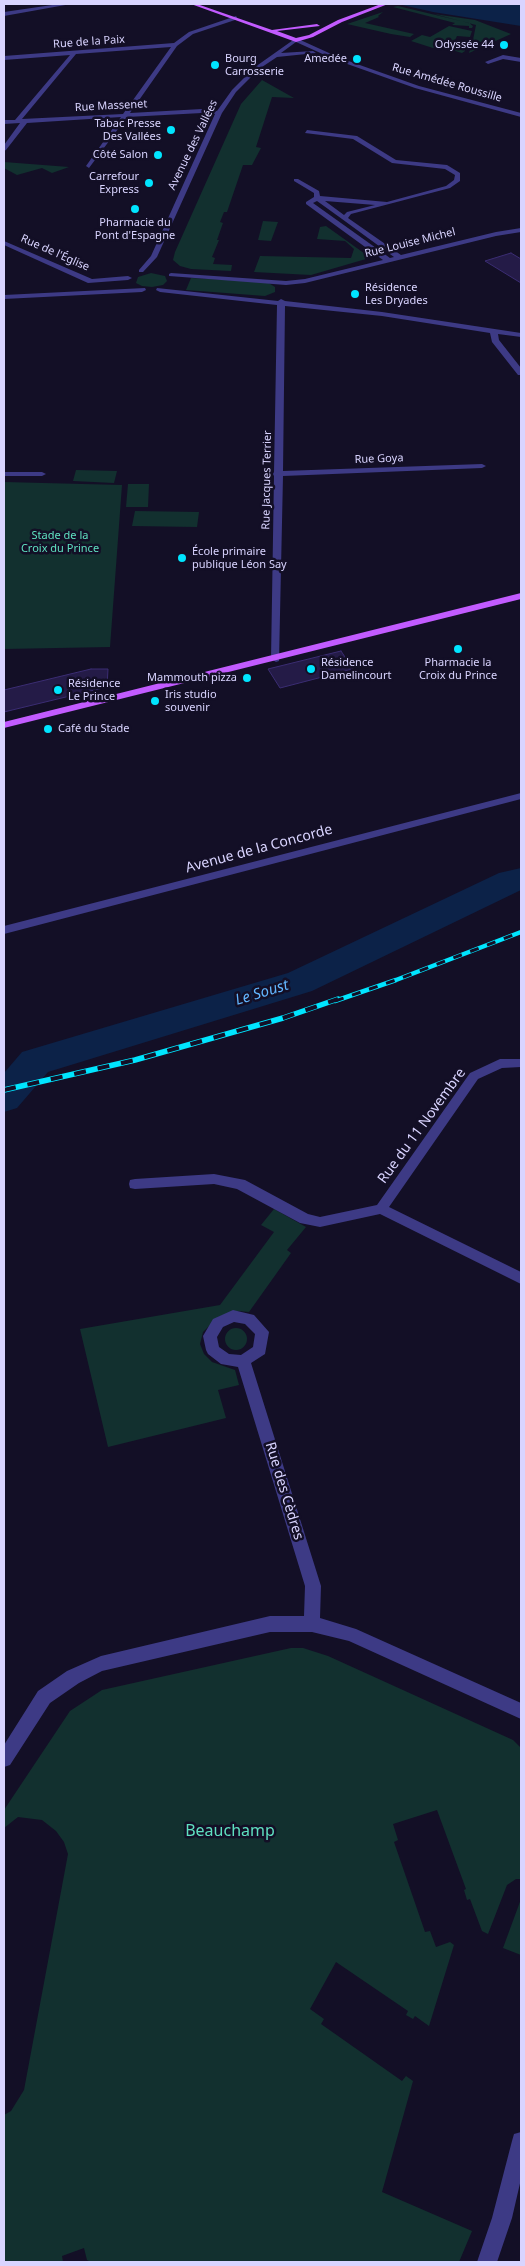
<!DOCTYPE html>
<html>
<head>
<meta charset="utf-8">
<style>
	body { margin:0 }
	#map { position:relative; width:525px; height:2266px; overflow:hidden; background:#130f26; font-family:"Noto Sans",sans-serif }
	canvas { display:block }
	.frame { position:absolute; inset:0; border:5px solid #d9d4ff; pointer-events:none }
</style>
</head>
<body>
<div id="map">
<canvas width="525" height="2266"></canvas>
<div class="frame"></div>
</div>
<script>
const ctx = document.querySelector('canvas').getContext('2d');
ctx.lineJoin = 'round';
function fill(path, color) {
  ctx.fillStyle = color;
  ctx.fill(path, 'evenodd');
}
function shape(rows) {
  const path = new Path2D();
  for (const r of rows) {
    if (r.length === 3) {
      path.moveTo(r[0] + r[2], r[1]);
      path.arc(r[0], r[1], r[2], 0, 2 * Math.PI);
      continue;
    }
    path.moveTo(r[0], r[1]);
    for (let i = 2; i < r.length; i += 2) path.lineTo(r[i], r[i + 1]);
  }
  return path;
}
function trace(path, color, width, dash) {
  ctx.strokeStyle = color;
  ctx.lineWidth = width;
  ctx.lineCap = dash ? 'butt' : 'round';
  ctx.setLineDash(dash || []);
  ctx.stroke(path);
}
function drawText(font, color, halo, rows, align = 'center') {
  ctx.font = font + ' "Noto Sans",sans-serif';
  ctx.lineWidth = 5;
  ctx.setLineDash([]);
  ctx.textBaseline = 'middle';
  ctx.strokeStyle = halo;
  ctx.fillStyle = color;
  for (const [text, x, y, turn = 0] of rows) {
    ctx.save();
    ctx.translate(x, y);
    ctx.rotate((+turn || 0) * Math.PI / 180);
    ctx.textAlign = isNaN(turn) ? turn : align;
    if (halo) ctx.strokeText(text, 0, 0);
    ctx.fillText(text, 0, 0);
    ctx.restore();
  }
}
const green = shape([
	[398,6,469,23,473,26,472,28,469,28,469,26,452,25,455,23,393,7],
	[383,12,378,16,379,17,365,23,414,34,410,37,391,34,347,24],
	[434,14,475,20,511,34,469,53,471,46,480,47,485,43,473,40,476,25],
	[449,26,472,31,470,37,457,36,455,40,466,44,465,51,462,53,439,46,433,48,411,41,422,35,430,37],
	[262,80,294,98,272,97,256,147,261,148,252,165,243,165,227,212,224,212,220,222,223,223,217,240,219,240,212,257,215,258,213,264,232,265,231,271,191,269,180,266,173,260,175,252,241,104],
	[4,162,69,167,52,173,42,168,17,175,4,168],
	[263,221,278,222,271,241,258,240],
	[326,226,368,256,366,259,311,275,254,272,260,256,351,258,354,249,345,241,317,239,320,227],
	[151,273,165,276,167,281,163,285,152,287,142,286,136,283,138,277],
	[191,278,267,282,275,287,275,292,265,296,186,290],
	[76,470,117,471,114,483,73,481],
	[4,482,122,485,110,647,4,649],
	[128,484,149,484,148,507,126,507],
	[135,511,199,512,197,527,132,526],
	[274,1209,306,1227,287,1250,291,1253,249,1312,238,1311,218,1317,203,1332,200,1344,204,1354,212,1362,235,1370,239,1385,218,1390,226,1418,108,1447,80,1329,220,1305,274,1232,261,1225],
	[236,1339,11],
	[291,1648,303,1648,328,1656,513,1740,521,1748,521,1879,516,1879,507,1885,488,1934,482,1931,470,1899,467,1900,464,1890,466,1889,437,1810,393,1824,398,1840,394,1842,425,1932,430,1931,436,1947,450,1942,454,1945,429,2026,415,2016,413,2019,406,2015,408,2011,336,1962,310,2009,324,2019,321,2024,402,2081,406,2076,413,2081,382,2192,472,2231,459,2262,91,2262,87,2260,84,2248,62,2256,63,2262,4,2262,4,2115,11,2111,24,2090,68,1854,64,1842,56,1831,42,1820,18,1817,4,1828,4,1810,70,1711,102,1690],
	[521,1899,521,1955,503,1948]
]);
const water = shape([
	[398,4,521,4,521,26,433,12]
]);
const river = shape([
	[521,868,521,890,312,991,48,1072,17,1108,4,1112,4,1073,22,1052,288,973,499,873,521,868]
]);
const building = shape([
	[511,253,521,259,521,283,485,261,511,253],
	[341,651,353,669,280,688,268,669,341,651],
	[91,669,108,669,107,687,4,712,4,690,91,669]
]);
const minor = shape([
	[59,4,71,4,4,16,4,12,59,4],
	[236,16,238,19,193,34,177,46,130,113,202,109,217,111,232,90,255,67,296,38,340,58,419,86,521,113,521,117,415,88,336,60,296,42,281,53,313,51,316,53,277,57,259,69,236,92,222,113,157,257,143,272,139,272,139,270,151,256,215,114,202,113,127,117,89,168,86,166,121,117,27,123,6,150,4,151,4,145,20,123,4,124,4,120,15,120,70,55,4,60,4,56,174,43,189,32,236,16],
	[171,47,123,114,22,119,76,54,171,47],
	[503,55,521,58,521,62,503,59,488,64,485,62,503,55],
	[307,130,357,136,396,160,447,165,460,173,460,181,450,188,351,214,348,218,401,255,496,232,521,228,521,232,496,236,305,283,286,285,169,276,169,274,171,273,286,281,305,279,383,260,306,204,306,202,314,197,314,193,294,181,294,179,298,179,319,191,320,196,387,202,446,186,454,180,455,175,445,169,392,163,353,139,305,133,307,130],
	[317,201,342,219,394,257,390,258,313,203,317,201],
	[325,201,375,205,347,212,344,215,325,201],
	[4,241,92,279,128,276,132,278,128,280,88,283,4,245,4,241],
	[145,288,146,290,142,292,4,299,4,295,145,288],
	[157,288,278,301,281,299,285,301,382,312,521,333,521,337,498,334,499,340,521,368,521,375,518,375,492,342,490,333,382,316,285,306,283,471,482,464,486,466,482,468,283,476,279,661,276,662,271,659,274,476,273,474,274,472,277,305,160,292,156,290,157,288],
	[4,472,42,472,46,474,42,476,4,476,4,472],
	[521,793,521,799,4,934,4,926,521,793],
	[500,1059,521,1059,521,1067,502,1068,478,1079,389,1207,521,1272,521,1284,380,1214,320,1227,300,1223,237,1189,214,1184,135,1189,130,1188,129,1184,130,1180,135,1179,214,1174,245,1180,308,1214,320,1217,377,1205,470,1073,500,1059],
	[233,1310,254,1315,269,1332,265,1354,251,1363,321,1586,320,1618,356,1629,521,1703,521,1719,349,1641,312,1632,270,1632,102,1671,79,1683,50,1703,10,1765,4,1767,4,1745,38,1691,67,1671,101,1656,270,1616,304,1616,305,1586,238,1367,221,1364,208,1354,206,1350,203,1336,213,1319,233,1310],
	[234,1322,245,1324,255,1334,253,1347,241,1355,229,1354,219,1347,217,1337,223,1327,234,1322],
	[521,2132,521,2179,512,2218,497,2262,477,2262,492,2218,512,2141,514,2134,521,2132]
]);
const major = shape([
	[191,4,197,4,272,30,317,24,320,26,277,31,296,38,309,35,338,20,381,4,388,4,342,22,313,37,296,42,191,4],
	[521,593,521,599,4,728,4,722,521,593]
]);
const railFar1 = shape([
	[335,1001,396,980,521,932]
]);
const rail = shape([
	[4,1090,135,1060,283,1018,338,999]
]);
const markers = [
	[504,45,5,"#00e5ff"],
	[357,59,5,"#00e5ff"],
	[215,65,5,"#00e5ff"],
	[171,130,5,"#00e5ff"],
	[158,155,5,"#00e5ff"],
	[149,183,5,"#00e5ff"],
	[135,209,5,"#00e5ff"],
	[355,294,5,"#00e5ff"],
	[182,558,5,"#00e5ff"],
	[458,649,5,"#00e5ff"],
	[311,669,5,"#00e5ff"],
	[247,678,5,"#00e5ff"],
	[58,690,5,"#00e5ff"],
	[155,701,5,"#00e5ff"],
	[48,729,5,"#00e5ff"]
];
const farStreetnames = [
	["Rue de la Paix",89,42,-4],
	["Rue Amédée Roussille",447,83,16],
	["Rue Massenet",111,106,-3],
	["Avenue des Vallées",193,145,-64],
	["Rue Louise Michel",410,243,-14],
	["Rue de l'Église",55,253,24],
	["Rue Goya",379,459,-2],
	["Rue Jacques Terrier",267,480,-89]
];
const farPoinames = [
	["Odyssée 44",494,45,"right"],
	["Bourg",225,59],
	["Carrosserie",225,72],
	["Amedée",347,59,"right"],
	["Tabac Presse",161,124,"right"],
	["Des Vallées",161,137,"right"],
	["Côté Salon",148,155,"right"],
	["Carrefour",139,177,"right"],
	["Express",139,190,"right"],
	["Pharmacie du",135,223,"center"],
	["Pont d'Espagne",135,236,"center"],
	["Résidence",365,288],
	["Les Dryades",365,301],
	["École primaire",192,552],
	["publique Léon Say",192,565],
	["Résidence",321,663],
	["Damelincourt",321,676],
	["Pharmacie la",458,663,"center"],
	["Croix du Prince",458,676,"center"],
	["Mammouth pizza",237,678,"right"],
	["Résidence",68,684],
	["Le Prince",68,697],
	["Iris studio",165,695],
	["souvenir",165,708],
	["Café du Stade",58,729]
];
const farParknames = [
	["Stade de la",60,536],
	["Croix du Prince",60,549]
];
const streetNames = [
	["Avenue de la Concorde",259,849,-15],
	["Rue du 11 Novembre",422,1126,-54],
	["Rue des Cèdres",284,1491,73]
];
const waterNames = [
	["Le Soust",262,993,-17]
];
const nearParknames = [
	["Beauchamp",230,1831]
];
fill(green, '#12302f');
fill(water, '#0c2248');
fill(river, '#0c2248');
fill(building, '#241b47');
trace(building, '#3b2d73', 1);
fill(minor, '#3d3a85');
fill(major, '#c25bff');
trace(railFar1, '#00e5ff', 4.5);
trace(rail, '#00e5ff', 5.5);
trace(railFar1, '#130f26', 3, [9]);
trace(rail, '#130f26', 4, [12]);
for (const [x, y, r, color] of markers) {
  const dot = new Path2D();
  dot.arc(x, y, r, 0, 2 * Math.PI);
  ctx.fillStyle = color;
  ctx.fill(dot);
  trace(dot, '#130f26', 2);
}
drawText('11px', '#d9d4ff', '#130f26', farStreetnames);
drawText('11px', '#d9d4ff', '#130f26', farPoinames, 'left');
drawText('11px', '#5fe0c0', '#130f26', farParknames);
drawText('14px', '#d9d4ff', '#130f26', streetNames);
drawText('italic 15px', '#62b6ff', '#130f26', waterNames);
drawText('16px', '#5fe0c0', '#130f26', nearParknames);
</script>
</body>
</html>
